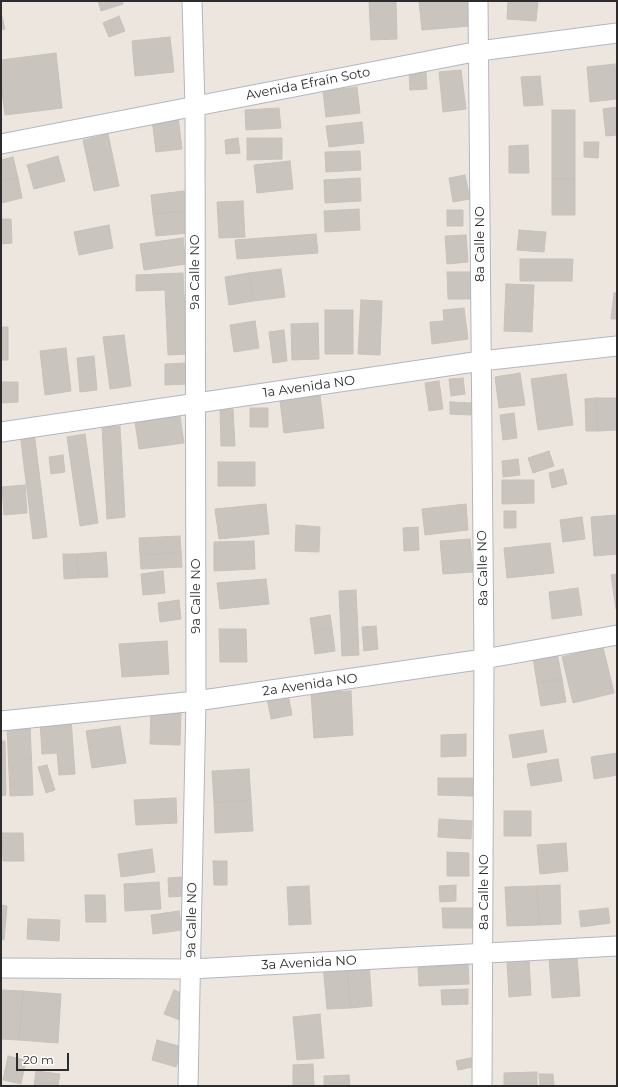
<!DOCTYPE html>
<html>
<head>
<meta charset="utf-8">
<style>
	body { margin:0 }
	#map { position:relative; width:618px; height:1087px; overflow:hidden; background:#ede6df; font-family:Montserrat,sans-serif }
	canvas { display:block }
	.frame { position:absolute; inset:0; border:2px solid #2c2c2c; pointer-events:none }
	.scale { position:absolute; left:16px; top:1053px; width:53px; height:18px; box-sizing:border-box; border:2px solid #2c2c2c; border-top:0; padding-left:5px; font-size:12px; line-height:14px; white-space:nowrap; color:#2c2c2c; -webkit-text-stroke:3px #fff; paint-order:stroke }
</style>
</head>
<body>
<div id="map">
<canvas width="618" height="1087"></canvas>
<div class="frame"></div>
<div class="scale">20 m</div>
</div>
<script>
const ctx = document.querySelector('canvas').getContext('2d');
ctx.lineJoin = 'round';
function fill(path, color) {
  ctx.fillStyle = color;
  ctx.fill(path, 'evenodd');
}
function shape(rows) {
  const path = new Path2D();
  for (const r of rows) {
    path.moveTo(r[0], r[1]);
    for (let i = 2; i < r.length; i += 2) path.lineTo(r[i], r[i + 1]);
  }
  return path;
}
function trace(path, color, width, dash) {
  ctx.strokeStyle = color;
  ctx.lineWidth = width;
  ctx.lineCap = dash ? 'butt' : 'round';
  ctx.setLineDash(dash || []);
  ctx.stroke(path);
}
function drawText(font, color, halo, rows, align = 'center') {
  ctx.font = font + ' Montserrat,sans-serif';
  ctx.lineWidth = 3;
  ctx.setLineDash([]);
  ctx.textBaseline = 'middle';
  ctx.strokeStyle = halo;
  ctx.fillStyle = color;
  for (const [text, x, y, turn = 0] of rows) {
    ctx.save();
    ctx.translate(x, y);
    ctx.rotate((+turn || 0) * Math.PI / 180);
    ctx.textAlign = isNaN(turn) ? turn : align;
    if (halo) ctx.strokeText(text, 0, 0);
    ctx.fillText(text, 0, 0);
    ctx.restore();
  }
}
const building = shape([
	[98,1,122,1,123,4,101,11,98,1],
	[369,1,396,1,397,39,371,40,369,1],
	[419,1,469,1,471,26,422,30,419,1],
	[508,1,538,1,536,21,507,19,508,1],
	[1,12,5,29,1,30,1,12],
	[119,16,125,31,109,37,103,23,119,16],
	[170,37,174,72,135,76,132,41,170,37],
	[56,53,62,108,5,115,1,84,1,60,56,53],
	[615,64,617,99,590,102,587,67,615,64],
	[461,70,466,109,443,112,439,72,461,70],
	[409,72,426,72,427,89,410,90,409,72],
	[540,76,543,105,524,106,521,77,540,76],
	[357,87,360,113,326,117,323,91,357,87],
	[617,107,617,135,606,136,603,109,617,107],
	[279,108,281,128,246,130,245,110,279,108],
	[552,110,575,110,575,179,552,179,552,110],
	[178,116,182,149,156,152,152,119,178,116],
	[362,122,364,143,329,147,326,126,362,122],
	[108,134,119,186,94,191,83,140,108,134],
	[238,138,240,153,226,154,225,140,238,138],
	[247,138,282,138,282,159,247,160,247,138],
	[584,142,599,142,598,158,584,157,584,142],
	[528,145,529,173,509,173,509,146,528,145],
	[360,151,361,170,326,172,325,152,360,151],
	[58,156,65,181,34,189,27,165,58,156],
	[13,157,18,178,1,181,1,160,13,157],
	[290,161,293,189,257,193,254,165,290,161],
	[465,175,470,199,453,202,449,178,465,175],
	[18,178,22,198,1,203,1,181,18,178],
	[360,178,361,201,325,203,324,180,360,178],
	[552,179,575,179,575,215,552,215,552,179],
	[184,191,186,211,153,214,151,195,184,191],
	[243,201,245,237,219,238,217,202,243,201],
	[359,209,360,230,325,232,324,211,359,209],
	[447,210,463,210,463,226,447,226,447,210],
	[186,211,188,233,156,236,153,214,186,211],
	[1,219,11,219,12,243,1,244,1,219],
	[109,225,113,248,79,255,74,232,109,225],
	[519,230,546,232,544,252,517,250,519,230],
	[316,234,318,253,237,259,235,240,316,234],
	[466,235,468,262,447,264,445,236,466,235],
	[183,238,186,264,144,270,140,244,183,238],
	[520,259,573,259,572,281,520,281,520,259],
	[281,269,285,297,253,301,249,273,281,269],
	[447,272,473,272,474,299,448,299,447,272],
	[183,273,187,354,168,355,165,290,136,291,136,275,183,273],
	[249,273,253,301,229,305,225,277,249,273],
	[506,284,534,285,532,332,504,331,506,284],
	[614,293,617,293,617,319,611,319,614,293],
	[361,300,382,301,380,355,358,354,361,300],
	[464,308,468,339,432,344,430,322,444,321,443,310,464,308],
	[325,310,353,310,353,354,325,354,325,310],
	[255,321,259,348,234,352,230,325,255,321],
	[318,323,319,359,292,360,291,324,318,323],
	[1,327,8,327,8,360,1,360,1,327],
	[284,330,287,361,273,363,269,332,284,330],
	[124,335,131,386,110,389,103,337,124,335],
	[66,348,71,391,45,395,40,351,66,348],
	[94,356,97,390,80,392,77,358,94,356],
	[187,363,188,384,165,385,165,364,187,363],
	[520,373,525,405,499,408,495,377,520,373],
	[566,374,573,425,538,430,531,379,566,374],
	[463,378,465,394,451,396,449,379,463,378],
	[439,381,443,409,429,411,425,383,439,381],
	[1,382,18,382,18,402,1,403,1,382],
	[320,395,324,428,284,433,280,401,320,395],
	[596,398,617,398,617,430,598,431,596,398],
	[596,398,598,431,586,431,585,399,596,398],
	[450,402,472,403,471,415,450,414,450,402],
	[250,408,268,408,268,427,250,427,250,408],
	[220,409,233,409,235,446,221,446,220,409],
	[514,413,517,438,503,440,500,415,514,413],
	[180,416,184,443,139,449,135,422,180,416],
	[120,426,125,517,107,519,102,427,120,426],
	[34,431,47,537,33,539,20,433,34,431],
	[85,434,98,523,80,526,67,437,85,434],
	[549,451,554,466,533,473,528,458,549,451],
	[63,455,65,472,51,474,49,457,63,455],
	[518,459,520,475,503,477,502,461,518,459],
	[218,462,255,462,255,486,218,486,218,462],
	[563,469,567,484,552,488,549,473,563,469],
	[502,480,534,480,534,503,502,504,502,480],
	[25,485,27,513,4,515,2,487,25,485],
	[266,504,269,534,219,539,215,509,266,504],
	[466,504,468,530,425,535,422,509,466,504],
	[504,511,516,511,516,528,504,528,504,511],
	[617,515,617,554,594,556,591,517,617,515],
	[582,517,585,539,563,542,560,520,582,517],
	[296,525,320,527,319,552,295,551,296,525],
	[418,527,419,550,404,551,403,528,418,527],
	[180,536,181,552,140,555,139,538,180,536],
	[470,539,473,572,443,574,440,541,470,539],
	[254,541,255,569,214,571,214,542,254,541],
	[550,543,554,573,507,578,504,548,550,543],
	[106,552,108,577,78,578,77,554,106,552],
	[181,552,182,567,141,569,140,555,181,552],
	[63,554,77,554,78,578,64,579,63,554],
	[163,571,165,593,143,595,141,574,163,571],
	[617,574,617,608,616,609,611,575,617,574],
	[266,579,269,604,220,609,217,583,266,579],
	[578,588,582,615,552,619,549,592,578,588],
	[356,590,359,655,342,656,339,591,356,590],
	[179,600,181,619,160,622,158,603,179,600],
	[330,615,332,628,312,631,310,618,330,615],
	[376,626,378,649,364,651,362,627,376,626],
	[332,628,335,651,315,654,312,631,332,628],
	[219,629,246,629,247,662,220,662,219,629],
	[167,641,169,674,122,677,119,644,167,641],
	[603,647,614,693,573,703,562,657,603,647],
	[557,653,562,679,537,683,533,657,557,653],
	[562,679,566,702,541,706,537,683,562,679],
	[351,691,353,735,314,738,311,693,351,691],
	[288,694,292,715,271,719,267,698,288,694],
	[151,712,181,713,180,745,150,744,151,712],
	[71,719,75,774,59,775,57,753,42,754,40,721,71,719],
	[30,724,33,795,10,796,7,725,30,724],
	[120,726,126,763,92,768,86,731,120,726],
	[543,730,547,752,513,758,509,735,543,730],
	[466,734,466,756,441,757,441,735,466,734],
	[1,741,5,741,6,795,1,796,1,741],
	[617,753,617,775,594,779,591,757,617,753],
	[558,759,562,781,531,786,527,764,558,759],
	[47,765,55,790,46,793,38,767,47,765],
	[249,769,251,800,214,802,212,771,249,769],
	[438,778,473,778,473,796,438,795,438,778],
	[176,798,177,823,136,825,134,800,176,798],
	[251,800,253,831,215,833,214,802,251,800],
	[504,811,531,811,531,836,504,836,504,811],
	[439,819,472,821,471,839,438,837,439,819],
	[2,833,23,833,24,861,3,861,2,833],
	[566,843,568,871,540,874,537,845,566,843],
	[152,849,155,872,121,877,118,854,152,849],
	[447,852,469,853,469,876,447,876,447,852],
	[213,861,227,861,227,885,214,885,213,861],
	[183,877,184,896,169,897,168,878,183,877],
	[159,882,161,909,125,911,124,884,159,882],
	[456,885,456,901,440,902,439,886,456,885],
	[560,885,561,924,539,925,537,886,560,885],
	[309,886,311,924,289,925,287,887,309,886],
	[537,886,539,925,507,926,505,887,537,886],
	[85,895,105,895,106,922,86,922,85,895],
	[1,905,7,906,4,940,1,939,1,905],
	[442,908,474,908,475,928,443,928,442,908],
	[608,908,610,923,581,927,579,911,608,908],
	[179,911,182,930,153,934,151,915,179,911],
	[28,919,60,920,59,941,27,939,28,919],
	[577,956,580,996,552,998,549,958,577,956],
	[529,960,531,995,509,997,507,961,529,960],
	[369,962,372,1006,350,1008,347,964,369,962],
	[347,964,350,1008,327,1009,323,965,347,964],
	[468,964,469,984,419,986,418,967,468,964],
	[468,989,468,1004,442,1005,441,990,468,989],
	[1,990,23,991,19,1040,1,1039,1,990],
	[174,990,189,996,180,1020,164,1014,174,990],
	[23,991,61,994,58,1043,19,1040,23,991],
	[320,1014,324,1058,297,1060,293,1017,320,1014],
	[157,1040,182,1047,176,1067,152,1060,157,1040],
	[8,1056,26,1060,21,1084,3,1080,8,1056],
	[475,1057,477,1066,458,1070,456,1061,475,1057],
	[313,1064,314,1086,293,1086,293,1065,313,1064],
	[36,1071,60,1074,58,1086,34,1086,36,1071],
	[537,1072,537,1086,504,1086,504,1073,537,1072],
	[539,1074,553,1074,554,1086,540,1086,539,1074],
	[349,1075,350,1086,324,1086,324,1076,349,1075]
]);
const minor = shape([
	[478,1,484,659,482,1086],
	[1,144,479,51,617,33],
	[1,432,481,361,617,346],
	[1,721,196,701,484,659,617,635],
	[1,968,191,969,617,946],
	[188,1086,196,701,195,107,192,1]
]);
const streetNames = [
	["Avenida Efraín Soto",308,84,-11],
	["8a Calle NO",480,244,-90],
	["9a Calle NO",195,272,-90],
	["1a Avenida NO",309,387,-8],
	["8a Calle NO",483,568,-91],
	["9a Calle NO",196,596,-90],
	["2a Avenida NO",310,685,-8],
	["8a Calle NO",484,892,-90],
	["9a Calle NO",192,920,-89],
	["3a Avenida NO",309,963,-3]
];
fill(building, '#c9c4bd');
trace(building, '#c8c1b9', 1);
trace(minor, '#b2b6bf', 21);
trace(minor, '#fff', 19);
drawText('13px', '#2c2c2c', '#fff', streetNames);
</script>
</body>
</html>
